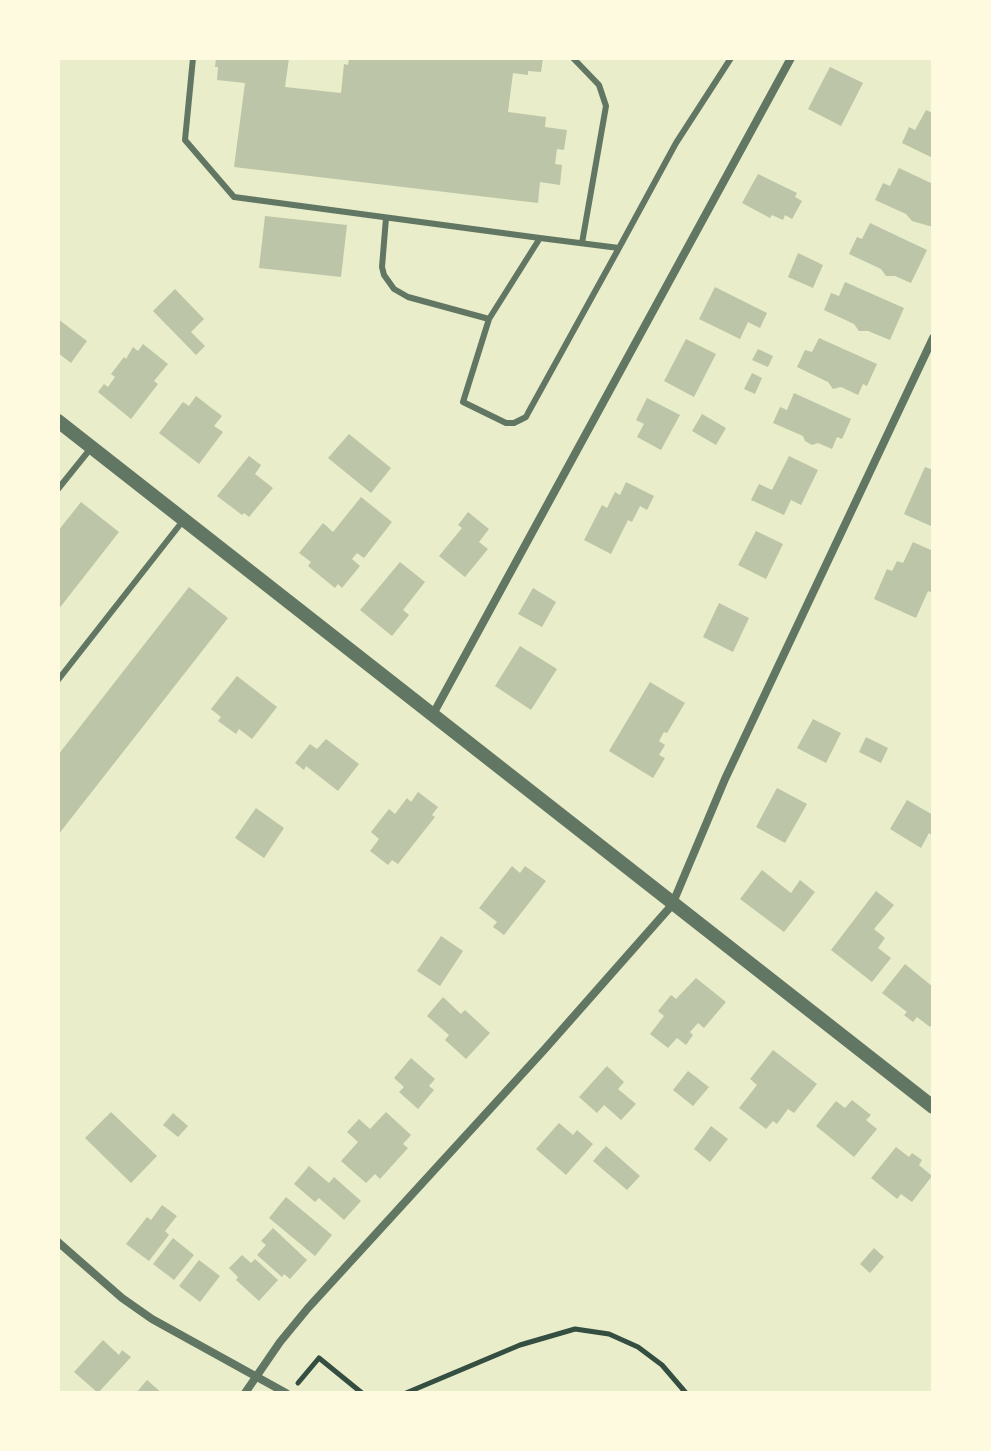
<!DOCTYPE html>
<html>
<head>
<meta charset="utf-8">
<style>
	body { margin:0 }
	#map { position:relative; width:991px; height:1451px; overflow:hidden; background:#e9edc9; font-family:"Times New Roman",serif }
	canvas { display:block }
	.frame { position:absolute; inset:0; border:60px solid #fefae0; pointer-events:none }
</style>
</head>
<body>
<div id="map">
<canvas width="991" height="1451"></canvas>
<div class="frame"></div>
</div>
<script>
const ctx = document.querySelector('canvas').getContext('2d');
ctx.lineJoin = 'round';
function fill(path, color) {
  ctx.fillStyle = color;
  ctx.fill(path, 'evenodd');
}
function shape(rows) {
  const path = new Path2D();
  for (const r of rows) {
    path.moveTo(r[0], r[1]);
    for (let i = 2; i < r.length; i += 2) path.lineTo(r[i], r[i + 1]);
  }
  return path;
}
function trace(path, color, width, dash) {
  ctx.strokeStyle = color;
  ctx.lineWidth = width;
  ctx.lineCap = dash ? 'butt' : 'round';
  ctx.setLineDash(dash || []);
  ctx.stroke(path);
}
const building = shape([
	[216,58,289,58,285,87,341,93,344,64,348,65,349,58,543,58,541,72,528,71,528,75,513,73,508,112,546,117,545,127,567,130,564,150,557,149,555,164,562,165,560,185,540,182,538,203,234,167,245,83,217,80,218,67,215,67],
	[830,67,863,83,841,126,808,109],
	[926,110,933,113,933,158,902,143,909,127,915,130],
	[899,168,933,184,933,227,912,221,906,214,875,200,883,183,890,186],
	[758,174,797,193,795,197,802,201,792,219,785,215,783,220,772,215,770,218,742,203],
	[265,216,347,225,341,277,259,268],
	[870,223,927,250,911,283,895,276,886,276,881,269,849,254,857,237,862,239],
	[798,253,823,265,813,288,788,277],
	[845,282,904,308,890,340,868,331,859,331,854,324,824,310,831,293,839,296],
	[715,287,767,313,760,328,748,322,740,339,699,319],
	[175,289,204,319,191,332,205,346,196,355,153,311],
	[58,319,87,341,71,363,58,353],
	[819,338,877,364,867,386,863,384,858,395,841,387,833,389,828,382,797,367,805,350,812,352],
	[686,339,716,354,694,397,664,381],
	[143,344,168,364,154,381,158,384,131,419,98,392,104,384,108,387,115,377,111,374,124,357,126,359,133,347,138,351],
	[758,349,773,356,768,367,752,360],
	[752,373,762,378,755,394,744,389],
	[794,393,851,419,842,439,837,437,832,449,818,443,812,445,805,441,803,436,773,423,780,407,787,410],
	[196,396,222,416,214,426,223,432,199,464,159,433,183,402,189,406],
	[647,398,680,415,661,450,637,437,644,424,636,420],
	[702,414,726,428,716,445,692,431],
	[349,434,391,468,371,493,328,458],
	[249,456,261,465,255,474,273,488,249,517,244,513,242,515,217,496],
	[789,456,818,470,801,505,791,500,784,515,751,500,759,484,772,490],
	[925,467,933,470,933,527,904,514],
	[626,482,654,496,647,510,640,506,632,522,628,520,611,554,584,540,602,505,607,508,615,492,620,495],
	[361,497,392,522,364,558,357,553,352,559,360,566,342,588,338,584,335,588,308,566,311,562,299,553,323,523,333,532],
	[81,502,119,532,58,610,58,531],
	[468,512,489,529,479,542,488,549,465,577,439,556,462,528,458,525],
	[756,531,783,544,766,579,738,565],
	[913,542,933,551,933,593,928,591,916,618,874,599,887,569,892,571,897,561,903,563],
	[400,562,425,582,403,610,409,615,392,636,360,610],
	[189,587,228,618,58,835,58,755],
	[533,588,556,602,542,627,518,614],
	[719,603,749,618,733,652,703,637],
	[520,646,557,669,531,710,495,686],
	[237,676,277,707,252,739,239,729,236,734,218,721,221,717,211,709],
	[650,682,685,703,667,733,664,732,659,741,665,745,659,755,665,758,653,778,609,751],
	[813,719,841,733,826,763,797,748],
	[866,737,888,748,881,763,859,752],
	[326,739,359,764,338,791,306,766,304,770,295,763,310,744,317,749],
	[777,788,807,804,785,843,756,827],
	[418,792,438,807,432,815,435,817,398,864,392,860,388,865,370,851,379,839,371,832,389,809,395,814,407,798,411,802],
	[907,800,933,815,933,836,929,833,921,848,890,829],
	[256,808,284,828,264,858,235,838],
	[512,866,520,873,525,866,546,881,504,935,493,927,497,922,479,908],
	[762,870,791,893,800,880,815,892,784,932,740,899],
	[876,891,894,905,874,929,885,938,878,948,891,958,872,982,831,950],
	[441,936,463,951,440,986,417,971],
	[905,964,933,987,933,1023,930,1027,917,1017,913,1022,904,1015,907,1012,882,993],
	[696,978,726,1002,704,1028,698,1023,690,1032,693,1035,686,1045,677,1038,668,1048,650,1034,664,1016,658,1011,671,995,676,999],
	[443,997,461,1014,465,1010,490,1033,466,1059,445,1040,449,1035,427,1016],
	[773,1050,817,1084,794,1113,788,1109,777,1124,773,1121,766,1129,739,1108,757,1085,750,1079],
	[411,1058,435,1079,429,1086,434,1090,418,1109,399,1092,404,1087,394,1078],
	[607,1066,624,1082,618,1089,636,1104,621,1120,604,1105,597,1113,579,1097],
	[688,1071,709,1087,693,1106,673,1090],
	[852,1100,871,1115,866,1120,877,1129,854,1157,816,1126,836,1101,845,1108],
	[111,1112,157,1156,131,1183,85,1138],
	[386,1112,411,1135,403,1144,408,1148,380,1179,375,1174,366,1183,341,1161,358,1142,347,1132,359,1119,370,1129],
	[173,1113,188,1126,178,1137,163,1125],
	[559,1123,573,1135,577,1130,593,1144,566,1175,536,1149],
	[711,1126,728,1139,710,1162,694,1149],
	[606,1146,640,1176,627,1190,593,1161],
	[896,1147,909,1157,912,1153,922,1160,919,1165,932,1176,912,1202,901,1194,897,1199,871,1178],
	[309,1166,329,1183,334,1177,361,1201,344,1220,319,1198,315,1202,294,1184],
	[286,1197,332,1235,315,1256,269,1218],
	[162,1205,177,1216,165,1231,169,1235,149,1261,126,1244,147,1217,151,1220],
	[273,1228,307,1260,290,1279,284,1274,282,1277,257,1255,266,1245,261,1241],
	[173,1238,194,1255,174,1280,153,1264],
	[874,1248,884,1257,870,1273,860,1264],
	[242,1255,251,1263,255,1259,278,1280,259,1301,236,1280,238,1277,229,1268],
	[199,1260,220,1276,200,1302,179,1286],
	[103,1340,119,1355,122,1350,131,1357,98,1393,74,1372],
	[147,1380,162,1393,136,1393]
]);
const path = shape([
	[298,1383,319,1358,362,1393],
	[406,1393,520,1345,575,1329,609,1334,638,1347,662,1365,686,1393]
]);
const service = shape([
	[193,58,185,140,234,197,540,238],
	[573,58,599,85,606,106,582,243],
	[386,218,382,267,384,275,394,289,408,297,489,319],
	[619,248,540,238,489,319,463,402,506,423,514,423,526,417,528,413,619,248,676,143,731,58],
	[58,489,91,448],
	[58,680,182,522]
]);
const minor = shape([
	[432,716,791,58],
	[58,1242,122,1298,152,1319,286,1393],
	[245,1393,280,1342,308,1308,544,1050,672,905,725,779,933,338]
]);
const tertiary = shape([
	[58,421,933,1107]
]);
fill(building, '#bcc5a7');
trace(path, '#344e41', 5);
trace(service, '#617663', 6);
trace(minor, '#617663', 8);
trace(tertiary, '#617663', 14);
</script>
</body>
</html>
